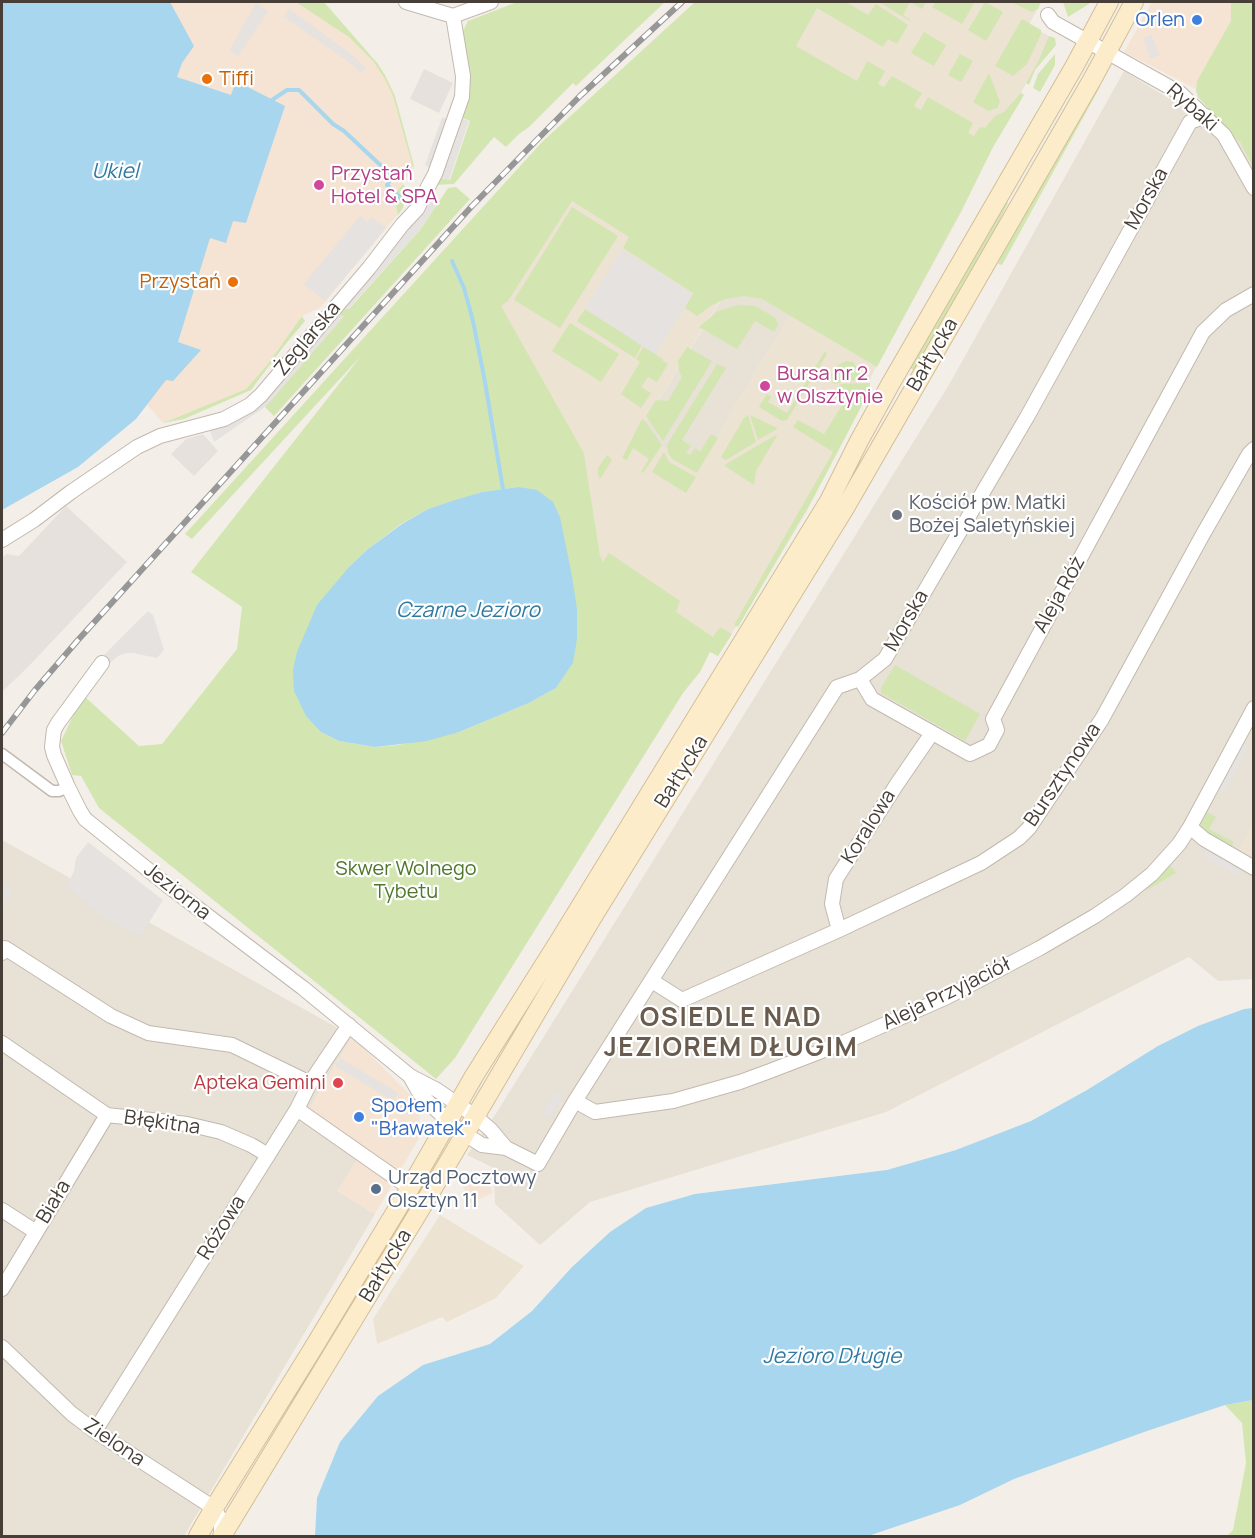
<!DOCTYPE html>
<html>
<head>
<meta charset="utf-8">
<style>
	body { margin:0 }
	#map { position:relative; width:1255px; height:1538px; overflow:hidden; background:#f3efe8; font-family:Manrope,sans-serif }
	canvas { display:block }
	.frame { position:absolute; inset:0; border:3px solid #473f37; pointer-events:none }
</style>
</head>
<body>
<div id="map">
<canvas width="1255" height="1538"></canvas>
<div class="frame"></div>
</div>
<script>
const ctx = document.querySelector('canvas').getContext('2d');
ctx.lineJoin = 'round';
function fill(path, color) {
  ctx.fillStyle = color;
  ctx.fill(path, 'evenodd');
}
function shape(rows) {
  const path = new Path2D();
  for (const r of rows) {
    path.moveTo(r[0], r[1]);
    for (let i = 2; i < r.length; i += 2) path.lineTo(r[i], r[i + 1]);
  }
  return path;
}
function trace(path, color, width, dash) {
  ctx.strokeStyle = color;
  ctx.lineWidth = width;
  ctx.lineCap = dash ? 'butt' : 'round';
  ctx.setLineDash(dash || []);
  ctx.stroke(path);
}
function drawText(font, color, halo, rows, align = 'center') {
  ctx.font = font + ' Manrope,sans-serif';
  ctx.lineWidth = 4.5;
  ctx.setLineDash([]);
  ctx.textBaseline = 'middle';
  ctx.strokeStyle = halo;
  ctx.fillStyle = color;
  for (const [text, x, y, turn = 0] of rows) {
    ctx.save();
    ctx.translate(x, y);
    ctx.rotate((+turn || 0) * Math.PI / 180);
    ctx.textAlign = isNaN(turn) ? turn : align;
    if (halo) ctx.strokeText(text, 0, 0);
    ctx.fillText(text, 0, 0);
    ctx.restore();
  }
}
const residential = shape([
	[1124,71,1240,142,1254,167,1253,979,1218,981,1189,957,886,1112,590,1202,540,1245,495,1204,494,1168,467,1155,497,1112,950,383],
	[738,273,792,312,698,468,638,433],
	[2,840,352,1036,308,1111,364,1149,337,1191,375,1214,184,1536,2,1536]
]);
const commercial = shape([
	[139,2,317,2,369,55,385,77,394,96,414,168,395,194,403,208,321,307,302,316,267,365,246,389,163,423,68,314],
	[1152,2,1244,2,1206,94,1124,52],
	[352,1036,420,1105,419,1138,375,1214,337,1191,364,1149,308,1111],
	[486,1177,493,1193,470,1203,463,1187]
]);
const industrial = shape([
	[424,69,453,83,439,113,410,99],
	[203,434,218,451,194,476,171,454,186,439],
	[66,506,127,562,28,667,2,692,2,557,7,554,19,556]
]);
const education = shape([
	[713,2,1041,2,1029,25,1049,36,1055,45,1035,70,1021,92,1024,95,993,147,962,211,869,380,807,511,718,656,613,588,600,555,584,453,464,242],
	[737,273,792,312,698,468,638,433],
	[1253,821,1254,859,1253,859,1238,850],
	[440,1215,524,1266,496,1298,447,1322,442,1317,377,1344,373,1319]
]);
const green = shape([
	[296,2,324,2,378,64,385,75,395,96,414,166,413,167,393,96,385,79,373,61,349,37],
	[517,2,665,2,576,86,573,83,529,127,519,134,506,147,494,137,454,184,436,185,440,178,450,180,470,121,463,118,462,114,461,35,468,21],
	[695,2,846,2,868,15,876,4,908,25,897,44,888,39,883,47,817,8,796,46,857,81,867,61,885,71,878,84,884,87,892,76,922,93,914,106,921,110,928,97,973,123,968,133,974,136,980,127,985,128,995,116,1004,112,1021,93,1024,95,993,147,962,209,877,367,762,299,744,296,725,299,712,305,697,316,685,308,693,293,623,248,629,237,572,201,508,301,501,306,584,453,600,555,603,562,609,553,680,601,676,612,713,637,720,627,732,634,718,656,710,652,700,672,683,693,455,1058,436,1079,99,808,81,776,72,775,61,741,83,695,139,746,162,744,237,649,242,607,191,572,361,356,192,539,185,534,542,142],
	[518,487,573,663,556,688,529,703,459,732,398,745,375,747,339,741,321,732,349,567,368,549,401,524,428,509,482,492],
	[879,2,926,2,922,9,910,2,903,15,911,20,910,21],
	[936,2,975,2,962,24,932,7],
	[985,2,1003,12,986,41,968,30],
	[1011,2,1041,2,1038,9,1032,12],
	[1063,2,1089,2,1089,4,1068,17],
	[1231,2,1253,2,1253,167,1240,142,1234,138,1198,97,1196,90,1197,81,1231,21],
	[1022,19,1041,30,1041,34,1027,64,1013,76,995,66],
	[924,32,946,45,934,66,911,53],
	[1049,36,1055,38,1056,45,1035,70,1029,85,1026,83,1039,60],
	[960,54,973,61,961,82,948,75],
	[1055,54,1055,65,1040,92,1033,88,1038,74],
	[989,73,1000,102,997,108,988,111,973,102],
	[1097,84,1100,87,1002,265,998,264,1003,251],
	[403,184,408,191,408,197,404,203,403,208,398,215,394,195],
	[456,187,470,199,274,416,265,407,344,316,335,315,340,308,349,309,420,230,448,188],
	[1007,202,1008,203,981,259,916,372,909,367,1005,204],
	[572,207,618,236,560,328,514,300],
	[738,305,755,306,776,318,778,325,774,332,755,321,737,349,699,327,718,311],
	[585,309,642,345,635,358,577,321],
	[302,316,305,321,284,346,251,390,184,419,163,423,246,389,267,365],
	[570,323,619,354,601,382,552,351],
	[644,346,663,359,662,360,668,364,657,382,648,377,641,387,651,393,641,408,621,394,640,362,636,359],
	[687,347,712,361,663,441,646,416,656,400,668,401,682,377,679,371,678,361],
	[825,351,827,354,787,420,782,421,759,407,767,394,771,397,768,402,787,413],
	[846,361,853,362,860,372,871,378,869,380,842,381,837,384,833,383,831,375,834,368,840,364],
	[717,364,726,368,682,440,691,446,686,453,690,455,695,448,700,452,711,434,718,438,697,473,672,459,668,453,667,445],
	[870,383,870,390,814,497,738,627,734,625,833,452,793,427,798,420,824,434,846,399,849,391,839,386,841,384],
	[748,415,756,442,726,460,721,457,744,418],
	[750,415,777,428,777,429,758,440],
	[642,419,646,422,662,445,643,473,641,472,649,459,633,448,627,460,622,458],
	[776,435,777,436,756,471,754,485,725,466,726,464],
	[664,452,669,462,696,477,686,493,652,472],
	[607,455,612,460,600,479,598,474,598,468],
	[895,665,980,714,965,741,881,693,881,688],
	[1207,812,1216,817,1209,829,1234,842,1231,847,1203,831,1201,824],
	[1169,864,1176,873,1147,890,1146,887],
	[1253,1400,1253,1536,1227,1536,1233,1530,1246,1463,1242,1423,1225,1405]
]);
const parking = shape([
	[256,3,268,11,238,56,229,51],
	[289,9,351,54,366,68,361,73,356,68,346,60,284,17],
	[1151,35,1160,55,1151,59,1143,38],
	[451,117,432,170,425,165,442,118],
	[460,118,469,121,449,180,440,177],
	[427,201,437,204,420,230,348,309,340,308,412,225],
	[360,216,367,222,372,217,386,228,325,301,304,284],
	[622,249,693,294,655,354,585,309],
	[335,315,344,316,265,407,214,442,210,431,228,424],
	[148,611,153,615,164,650,157,658,133,653,126,653,118,656,107,666,99,660],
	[1241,743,1249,747,1225,793,1217,788],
	[88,842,163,900,140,937,104,918,66,887,74,871,76,858],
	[1206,849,1243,868,1239,876,1202,857],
	[2,886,12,890,2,913],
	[340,1058,398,1093,393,1101,335,1066],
	[557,1090,564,1094,549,1119,541,1114]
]);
const water = shape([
	[2,2,170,2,194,46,182,63,177,77,231,95,236,81,285,106,246,223,233,221,226,243,210,238,178,342,201,350,173,381,166,380,136,419,78,467,2,510],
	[518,487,537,490,553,502,560,517,572,576,577,609,577,639,573,663,556,688,529,703,459,732,427,741,375,747,339,741,321,732,306,716,294,691,293,670,297,652,317,605,349,567,368,549,402,524,428,509,455,500,482,492],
	[1253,1008,1253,1400,1225,1405,1147,1431,1014,1479,960,1505,868,1536,315,1536,317,1498,340,1442,378,1396,423,1365,490,1344,532,1311,572,1267,610,1232,646,1208,695,1194,887,1170,956,1150,1031,1121,1087,1090,1158,1046,1198,1026,1244,1009]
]);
const stream = shape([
	[272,100,287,90,299,90,333,124,344,131,392,176,387,185,405,202],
	[452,261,464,288,473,321,485,382,503,489]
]);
const pedestrian = shape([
	[2,754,52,791,59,791,68,787]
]);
const minor = shape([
	[406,2,453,16,491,2],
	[1048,15,1053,22,1180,93,1224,135,1254,188],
	[2,540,34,520,71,492,137,447,160,436,224,419,250,405,261,395,369,268,402,225,417,209,429,185,435,174,462,97,463,76,453,16],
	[102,663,58,723,54,730,53,738,52,747,54,755,68,787,80,811,85,819,167,885,303,988,410,1076,437,1090,475,1116,491,1130,506,1148],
	[860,679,872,699,970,754,989,745,997,730,993,719,1203,332,1226,310,1254,294],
	[1190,827,1204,839,1254,868],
	[839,930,832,904,836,879,897,784,932,733],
	[2,953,5,948,111,1016,148,1033,232,1045,310,1083],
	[652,981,682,1000,839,930,981,863,1019,838,1029,828,1102,719,1202,536,1249,454,1254,449],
	[2,1043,107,1115,187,1124,221,1132,251,1145,268,1155],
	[410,1076,420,1094,449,1122,465,1134,482,1145,506,1148,538,1164,575,1101,595,1112,673,1101,740,1082,770,1071,845,1042,947,997,1040,948,1095,916,1126,895,1152,874,1179,844,1190,827,1254,708],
	[575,1101,837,687,860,679,885,659,1027,417,1190,122,1206,116],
	[297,1109,410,1188],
	[2,1210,36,1232],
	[2,1289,107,1115],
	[2,1347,72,1414,95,1431,214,1508,219,1517,221,1527,221,1536],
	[95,1431,297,1109,310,1083,349,1025]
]);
const secondary = shape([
	[198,1536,214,1508,312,1350,410,1188,474,1076,559,941,829,501,859,441,891,383,1074,67,1109,2],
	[222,1536,426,1200,591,920,845,508,1093,78,1134,2]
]);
const rail = shape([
	[2,733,35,690,78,640,472,206,580,96,682,2]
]);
const markers = [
	[1197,20,6,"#3f7fe0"],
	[207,79,6,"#e8710a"],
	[319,185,6,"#d1479c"],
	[233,282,6,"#e8710a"],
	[765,386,6,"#d1479c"],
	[897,515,6,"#6b7280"],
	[338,1083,6,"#e0444e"],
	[359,1117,6,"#3f7fe0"],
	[376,1189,6,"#5c6f8a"]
];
const shopNames = [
	["Orlen",1185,20],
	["Społem",371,1106,"left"],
	["\"Bławatek\"",371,1129,"left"]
];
const foodNames = [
	["Tiffi",219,79],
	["Przystań",221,282,"right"]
];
const streetNames = [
	["Rybaki",1192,108,41],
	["Morska",1147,199,-61],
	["Żeglarska",308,339,-50],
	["Bałtycka",933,355,-60],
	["Aleja Róż",1060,595,-61],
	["Morska",907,621,-60],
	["Bałtycka",682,772,-58],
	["Bursztynowa",1063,775,-56],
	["Koralowa",869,827,-58],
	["Jeziorna",177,892,38],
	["Aleja Przyjaciół",947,994,-26],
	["Błękitna",162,1123,8],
	["Biała",54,1202,-59],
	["Różowa",222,1228,-58],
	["Bałtycka",386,1266,-59],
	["Zielona",114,1443,34]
];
const hotelNames = [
	["Przystań",331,174],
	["Hotel & SPA",331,197],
	["Bursa nr 2",777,374],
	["w Olsztynie",777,397]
];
const worshipNames = [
	["Kościół pw. Matki",909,503],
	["Bożej Saletyńskiej",909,526]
];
const parkNames = [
	["Skwer Wolnego",406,869],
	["Tybetu",406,892]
];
const healthNames = [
	["Apteka Gemini",326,1083]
];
const serviceNames = [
	["Urząd Pocztowy",388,1178],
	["Olsztyn 11",388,1201]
];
const waterNames = [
	["Ukiel",115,172],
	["Czarne Jezioro",468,611],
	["Jezioro Długie",832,1357]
];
const districtNames = [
	["OSIEDLE NAD",731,1019],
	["JEZIOREM DŁUGIM",731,1049]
];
fill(residential, '#e7e1d6');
fill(commercial, '#f5e4d4');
fill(industrial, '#e6e1dd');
fill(education, '#ece3d3');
fill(green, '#d3e6b2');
fill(parking, '#e5e2e0');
fill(water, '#a7d6ee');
trace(stream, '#a7d6ee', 4);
trace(pedestrian, '#c2b9ae', 13);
trace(minor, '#c2b9ae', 16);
trace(secondary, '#d2bf99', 20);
trace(pedestrian, '#fff', 10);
trace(minor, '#fff', 14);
trace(secondary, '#fdecc9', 18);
trace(rail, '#979797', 6);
trace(rail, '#fff', 4, [11]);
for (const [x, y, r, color] of markers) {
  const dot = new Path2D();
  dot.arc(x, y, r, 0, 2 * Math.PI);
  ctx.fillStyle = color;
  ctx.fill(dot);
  trace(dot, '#fff', 2);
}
drawText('20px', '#366cbe', '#fff', shopNames, 'right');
drawText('20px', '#c56008', '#fff', foodNames, 'left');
drawText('20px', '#473f37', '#fff', streetNames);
drawText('20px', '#b23c85', '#fff', hotelNames, 'left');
drawText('20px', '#5b616d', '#fff', worshipNames, 'left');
drawText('20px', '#4e772c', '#fff', parkNames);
drawText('20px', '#be3a42', '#fff', healthNames, 'right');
drawText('20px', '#4e5e75', '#fff', serviceNames, 'left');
drawText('italic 21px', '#3079a0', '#fff', waterNames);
ctx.letterSpacing = '1.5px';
drawText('bold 26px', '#695c4e', '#fff', districtNames);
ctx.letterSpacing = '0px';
</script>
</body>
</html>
